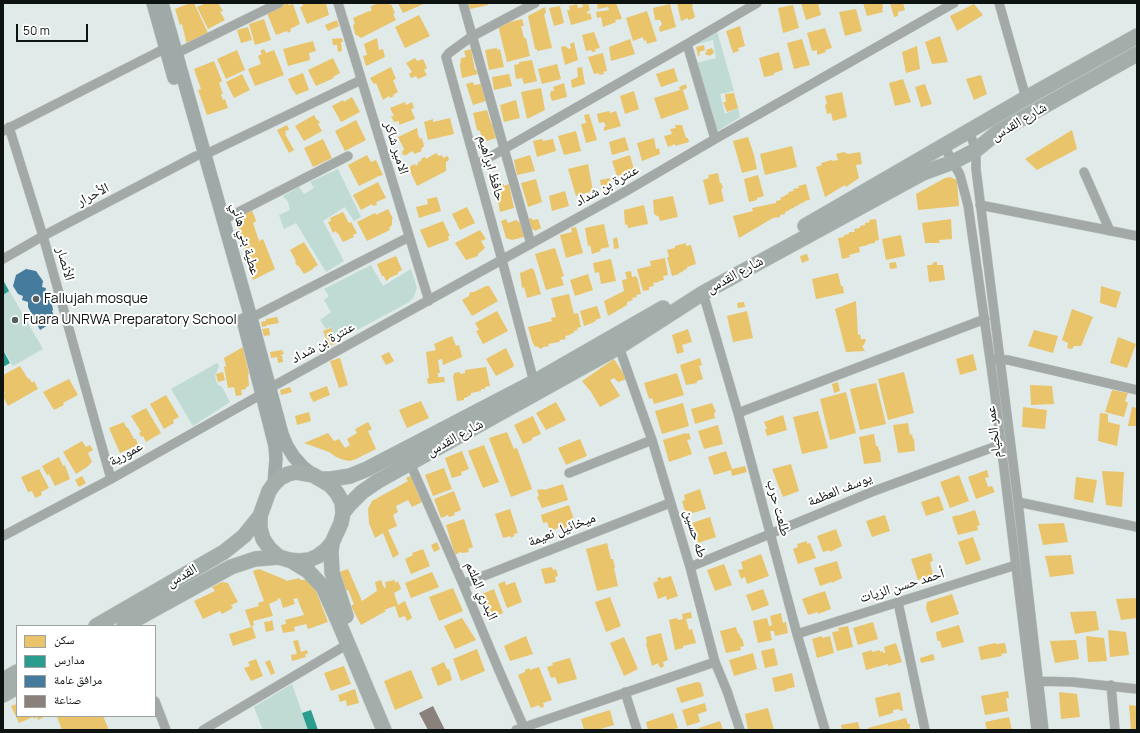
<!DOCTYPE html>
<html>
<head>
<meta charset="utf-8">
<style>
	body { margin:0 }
	#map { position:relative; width:1140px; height:733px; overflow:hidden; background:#e0eae8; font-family:Manrope,"Noto Naskh Arabic",sans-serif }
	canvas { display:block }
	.frame { position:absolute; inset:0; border:4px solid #0d1311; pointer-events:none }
	.legend { position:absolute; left:16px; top:625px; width:140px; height:92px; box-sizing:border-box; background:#fff; border:1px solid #9ea1a0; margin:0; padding:5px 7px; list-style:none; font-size:12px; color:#0d1311 }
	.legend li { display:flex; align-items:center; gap:8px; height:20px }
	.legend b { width:20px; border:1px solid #9ea1a0 }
	.scale { position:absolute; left:16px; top:24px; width:72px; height:18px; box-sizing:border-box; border:2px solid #0d1311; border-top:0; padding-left:5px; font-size:12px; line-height:14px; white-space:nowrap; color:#0d1311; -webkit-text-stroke:3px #fff; paint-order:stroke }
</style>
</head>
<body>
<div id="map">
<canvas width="1140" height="733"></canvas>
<div class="frame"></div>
<ul class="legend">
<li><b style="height:11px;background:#e9c46a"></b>سكن</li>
<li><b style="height:11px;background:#2a9d8f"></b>مدارس</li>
<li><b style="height:11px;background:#457b9d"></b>مرافق عامة</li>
<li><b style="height:11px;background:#8a817c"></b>صناعة</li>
</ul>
<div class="scale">50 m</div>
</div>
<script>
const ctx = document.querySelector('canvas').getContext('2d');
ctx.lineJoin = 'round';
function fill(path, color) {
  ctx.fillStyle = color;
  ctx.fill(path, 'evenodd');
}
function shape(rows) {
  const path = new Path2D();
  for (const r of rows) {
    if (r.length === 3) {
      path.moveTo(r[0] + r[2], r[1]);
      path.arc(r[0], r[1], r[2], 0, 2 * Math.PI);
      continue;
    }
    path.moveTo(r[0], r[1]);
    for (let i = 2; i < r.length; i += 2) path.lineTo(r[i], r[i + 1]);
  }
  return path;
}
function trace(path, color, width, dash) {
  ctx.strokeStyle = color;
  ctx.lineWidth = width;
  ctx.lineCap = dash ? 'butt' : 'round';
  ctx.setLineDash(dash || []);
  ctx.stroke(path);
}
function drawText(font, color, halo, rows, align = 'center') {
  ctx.font = font + ' Manrope,"Noto Naskh Arabic",sans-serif';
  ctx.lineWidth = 4;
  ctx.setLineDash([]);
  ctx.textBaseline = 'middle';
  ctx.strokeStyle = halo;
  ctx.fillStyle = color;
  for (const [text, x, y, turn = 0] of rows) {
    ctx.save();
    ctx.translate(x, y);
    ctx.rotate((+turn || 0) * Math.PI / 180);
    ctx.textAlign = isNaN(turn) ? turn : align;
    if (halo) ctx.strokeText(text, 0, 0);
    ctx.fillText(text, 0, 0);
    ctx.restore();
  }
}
const green = shape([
	[717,31,734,91,720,94,725,114,738,108,740,117,716,132,697,63,716,58,713,40,694,45],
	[338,169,361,217,354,221,345,207,323,221,344,261,326,272,296,223,284,229,279,215,290,210,288,202,283,196,299,187,304,194,314,188,310,182],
	[371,265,383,286,411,269,417,288,413,298,409,302,337,341,330,327,326,329,320,320,331,312,324,300,329,296,324,289],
	[3,280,43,349,13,366,3,349],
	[217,363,219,366,215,376,217,384,222,387,230,402,193,426,171,389],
	[292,684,308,730,263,730,254,707]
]);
const homes = shape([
	[190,3,194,3,209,35,187,45,182,24,180,25,175,9],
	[206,3,218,3,223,11,220,12,225,20,208,29,197,7],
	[287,3,289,5,293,4,300,24,290,29,291,31,288,33,287,31,276,35,267,13,273,9],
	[302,3,326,3,329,15,307,24,300,7,303,6],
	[378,3,389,3,389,5,391,4,395,13,393,14,396,20,361,38,355,34,353,25,355,24,353,18,369,11,370,12,370,11,372,10,370,7],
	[398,3,426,3,403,13],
	[468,3,488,3,488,5,470,9],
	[582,3,588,3,590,10,587,12,587,14,590,13,592,19,571,25,567,10,570,10,569,6,577,4,578,8,583,7],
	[597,3,616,3,622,19,615,20,616,22,603,27,601,17,597,18,596,12,609,10,608,7,598,9],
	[677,3,692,3,693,6,692,6,695,17,692,19,688,20,688,18,681,21],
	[801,3,818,3,821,15,806,20],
	[863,3,882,3,883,8,882,9,883,12,867,16],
	[890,3,903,3,905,10,898,12,898,16,894,17],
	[670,4,676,27,660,32,659,28,662,24,660,20,655,20,653,8],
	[974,4,983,15,957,31,950,16],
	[793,5,799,28,783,33,778,8],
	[560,6,564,23,554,26,549,8],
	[545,7,546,13,544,14,552,48,537,51,537,49,535,49,528,16],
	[856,9,862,31,845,36,839,12],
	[647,11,657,41,647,44,646,40,644,41,643,37,633,41,626,18],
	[419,15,430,36,405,48,395,27],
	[264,19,271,40,255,45,249,24],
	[522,19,524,26,521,26,524,38,526,38,530,56,507,62,498,25],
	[337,20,339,26,328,31,325,25],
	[740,26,745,46,738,48,739,51,733,53,726,31],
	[248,27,252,40,241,43,237,30],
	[825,28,832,48,825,50,826,52,817,55,817,50,812,51,807,33],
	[594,32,600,48,595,49,596,51,592,52,591,50,586,51,582,35],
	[940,36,948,62,932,64,925,42],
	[342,38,343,42,341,42,342,51,338,52,337,45,333,45,332,39],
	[377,38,379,50,383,49,385,57,366,66,363,56,367,55,364,44],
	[630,39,635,54,611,61,609,47],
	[802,39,810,65,794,69,787,43],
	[313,41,316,51,309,53,310,60,288,66,283,49],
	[574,42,578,60,565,65,561,47,565,46,569,49,571,48,570,44],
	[704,45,705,50,699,52,700,55,698,56,696,47],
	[917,46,920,69,906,73,902,52],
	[497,48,497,50,500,49,504,67,489,70,485,50],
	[712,48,714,53,709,56,708,55,706,55,705,53,707,52,706,50],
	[264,49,266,53,274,50,284,75,255,86,248,69,261,64,258,56,262,54,260,51],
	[471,49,475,70,477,70,478,74,462,78,460,66,461,58,466,57,464,51],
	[237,50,245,70,226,79,217,59],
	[779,52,783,70,774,73,774,75,764,77,759,58],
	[603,53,607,71,603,72,604,74,599,75,599,73,594,74,588,57],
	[333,58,340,73,333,77,334,78,316,86,308,70],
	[415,58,417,61,423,59,427,68,424,70,427,75,418,79,416,76,411,78,409,74,412,72,406,63],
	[532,60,537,81,524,84,522,78,516,79,514,65,519,64,519,62],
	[214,61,222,81,219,83,223,94,221,94,223,100,225,99,228,108,207,115,198,90,201,89,194,69],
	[557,64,561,79,542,84,538,69],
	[391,67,396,79,393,80,398,92,393,95,394,96,390,98,389,96,383,100,376,83,374,84,370,78],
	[582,67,585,84,572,88,571,80,578,77,577,68],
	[674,68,678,81,661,87,656,74],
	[303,73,309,90,296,95,294,91,293,91,288,79],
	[242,74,250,90,234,98,226,82],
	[509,74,512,86,494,90,492,77],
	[981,75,987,94,974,100,966,79],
	[903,79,911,102,895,106,889,83],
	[473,82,474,85,481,84,486,101,473,105,466,84],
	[564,83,567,97,552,101,550,95,551,91,554,91,553,87],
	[686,84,687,88,683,90,689,109,661,119,654,98,680,90,679,87],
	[925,84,932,104,921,107,915,87],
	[541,88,545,110,527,119,521,92],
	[634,91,639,109,625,114,620,96],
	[842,92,847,117,833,121,831,113,827,114,825,105,827,104,825,96],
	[734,93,738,108,727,112,723,102,726,102,725,94],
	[352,97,360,112,341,122,332,106,343,100,344,102],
	[516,100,520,118,504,122,500,105],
	[405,102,406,105,412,102,414,108,411,109,415,119,399,125,399,121,394,122,391,116,394,116,390,108],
	[487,110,491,123,493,124,496,138,483,142,480,131,477,130,473,113],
	[609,111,610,113,616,111,621,126,604,131,604,127,606,126,604,122,599,123,597,114],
	[589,114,597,140,586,143,581,124,586,123,584,115],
	[314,115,317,120,318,120,320,123,318,124,322,131,304,141,295,126],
	[450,118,454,134,428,140,424,122,433,119,433,122],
	[356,120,366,140,345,151,335,131],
	[287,125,289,130,285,131,286,134,285,134,294,150,289,153,277,130],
	[675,125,682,125,686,138,688,138,689,142,675,146,675,144,668,147,664,136,672,134,670,129,676,128],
	[417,128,418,132,417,132,420,139,422,138,424,146,421,149,422,151,414,154,413,151,407,154,408,155,403,155,402,152,404,149,398,137],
	[1072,130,1077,149,1037,170,1025,159],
	[576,131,581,151,564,155,558,136],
	[625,137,629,150,612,155,609,142],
	[748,137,754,155,757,169,742,173,733,141],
	[654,138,656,149,659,148,660,154,642,161,637,143],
	[323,139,332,158,313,167,304,148],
	[542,139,543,141,553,139,556,151,537,157,533,141],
	[792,146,797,167,765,175,760,154],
	[844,152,848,154,860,152,862,164,856,165,859,178,846,187,845,185,825,197,816,167,822,165,821,163,832,160,833,161,838,160,836,154],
	[436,153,439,156,442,155,443,158,448,156,449,160,446,162,446,171,417,186,408,167,415,164,416,166,418,164,418,162,421,161,422,158,425,157,426,159],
	[367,155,371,162,376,160,383,175,379,176,359,186,348,165],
	[530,155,535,171,517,175,514,160],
	[630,155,634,170,617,176,612,161],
	[588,164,593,191,576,196,568,169],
	[718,173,720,183,721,183,723,188,721,189,724,201,709,205,703,180,709,178,708,175],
	[758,175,764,196,757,198,757,200,749,202,744,179],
	[950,177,957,180,959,206,918,210,916,194,945,178],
	[610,178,612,189,603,194,600,180],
	[536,179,542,202,528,207,521,183],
	[378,182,386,198,376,202,377,205,373,206,372,204,361,210,353,195],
	[501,184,504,184,504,186,509,184,514,208,500,212,496,188,501,187],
	[806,184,810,200,804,201,805,202,799,204,799,205,794,207,794,208,790,209,790,210,785,212,785,214,780,215,780,217,773,218,739,238,733,216,753,211,752,208,776,203,776,201,781,200,780,198,785,196,785,195,789,194,788,192,794,191,793,189,799,188,798,186],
	[565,191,569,206,552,211,549,196],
	[673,196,678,217,660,221,659,217,654,214,653,200],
	[437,197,441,211,419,218,416,207,428,204,427,199],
	[644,205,648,224,628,228,627,224,625,225,624,210],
	[467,207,475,223,460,230,452,214],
	[388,209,393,219,392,219,392,225,389,228,390,230,367,241,357,222,375,213,376,215],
	[252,210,256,221,253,223,259,241,263,239,275,269,253,280,235,218],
	[343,212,349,223,351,222,357,233,353,235,354,237,343,242,338,233,337,234,336,231,333,233,328,222,331,221,330,218],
	[532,218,532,220,538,219,541,228,535,231,534,229,530,231,527,219],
	[506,219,508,223,516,220,519,222,523,221,527,236,512,240,506,238,501,221],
	[876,219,879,240,875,241,875,243,868,244,868,245,859,247,860,252,849,255,850,257,842,259,838,238,844,237,844,235,849,234,849,232,855,232,854,229,860,228,860,226,865,225,865,223,870,222,869,220],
	[951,219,952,239,939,240,940,243,925,243,922,223],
	[443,221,450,236,448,236,449,240,428,248,420,230],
	[604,224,609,247,600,249,601,251,592,254,590,245,588,246,585,228],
	[576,227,583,253,566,258,560,235,572,232,571,228],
	[480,230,486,239,481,241,485,248,478,254,478,256,466,260,455,243],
	[901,235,905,256,886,260,882,239],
	[617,237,619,248,614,249,613,239],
	[304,242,318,265,313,268,313,269,304,274,298,265,297,266,295,262,296,261,290,250],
	[686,243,686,246,691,245,696,264,687,267,687,269,683,270,684,271,679,273,679,274,672,276,667,257,669,257,667,250,675,248,675,246],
	[555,248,564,276,561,277,564,285,546,290,535,254],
	[807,254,809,260,802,263,800,256],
	[396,256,402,270,398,272,398,274,389,278,389,279,386,281,384,276,382,276,377,264],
	[665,258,668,275,663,276,664,280,659,281,659,282,653,283,654,286,649,287,649,290,643,291,637,269,651,266,650,261],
	[611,259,616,281,601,284,599,272,595,273,593,263],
	[896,262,897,268,890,269,889,263],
	[934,262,937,262,937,265,943,265,945,280,929,282,927,265,932,265],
	[532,268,533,270,534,270,541,294,527,298,524,287,522,288,520,273],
	[631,271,632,277,636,276,638,280,641,294,636,295,637,297,632,298,633,300,627,302,627,305,608,316,604,301,624,291,622,280,627,279,625,272],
	[838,273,841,286,843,286,844,293,816,299,812,279],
	[588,274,593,290,575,296,570,280],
	[29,283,7],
	[486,286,489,286,498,301,472,316,462,300,469,296,470,292,474,292],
	[1101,286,1121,292,1116,308,1100,303],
	[569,294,574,314,578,313,581,327,577,328,578,330,574,331,574,333,570,334,570,335,565,336,566,339,560,340,559,342,548,344,549,346,543,347,541,349,536,346,535,347,532,341,528,327,552,321,551,318,556,317,551,298],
	[856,301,858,335,860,334,861,339,866,339,864,345,862,346,865,351,846,352,835,309],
	[744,302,745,307,738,308,737,303],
	[597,306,601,318,595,320,596,321,592,323,584,326,580,311],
	[1072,309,1093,317,1081,346,1074,346,1072,349,1067,348,1068,343,1062,340],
	[497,311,508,331,483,344,476,331,479,330,475,323],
	[747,311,753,338,733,342,727,316],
	[277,317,279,323,268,325,268,323,267,326,262,327,261,322,266,321,266,319],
	[269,328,270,335,264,336,262,329],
	[331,328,337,343,329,346,323,331],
	[688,329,692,342,682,345,684,352,677,354,672,335],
	[1034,330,1058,336,1053,353,1028,346],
	[452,336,456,346,459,345,462,357,443,365,442,359,438,360,440,373,438,373,438,377,444,377,445,382,428,384,427,379,429,378,426,352,436,350,434,344],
	[1118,337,1136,344,1127,368,1110,363],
	[243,347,249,374,248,375,249,386,246,387,246,389,241,390,242,395,236,396,234,387,228,388,224,367,226,366,224,358],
	[506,348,514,365,513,367,496,376,486,359],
	[282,350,284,354,280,355,282,356,283,362,278,363,277,357,271,358,270,352],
	[389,352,394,361,386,365,381,356],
	[973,354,977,370,960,375,956,359],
	[340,358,348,385,339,388,330,361],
	[700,358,702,365,699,366,703,379,697,381,697,383,686,385,680,365],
	[614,359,627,379,618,382,614,378,610,380,620,396,600,407,591,392,582,381],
	[20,366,28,379,29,378,32,383,34,381,38,389,8,406,3,396,5,393,3,389,3,375],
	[486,367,490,386,485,387,485,389,481,389,481,391,471,393,471,395,468,396,468,397,464,398,464,400,457,401,453,376,454,375,454,373,460,372,460,374,465,373,465,370],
	[223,372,225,380,218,382,216,374],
	[904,372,914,413,888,420,878,379],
	[677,373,684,395,654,404,652,398,649,399,644,383],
	[69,379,78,395,63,403,64,405,54,410,43,392],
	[838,382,840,391,834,393,832,384],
	[876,383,886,424,860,430,850,389],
	[1030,385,1052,386,1054,404,1031,405],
	[327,386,330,395,313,402,309,393],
	[290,387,292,392,281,395,280,390],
	[1112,390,1128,393,1125,401,1128,403,1124,417,1105,412],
	[846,392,856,433,830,440,820,399],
	[166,395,179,417,173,420,174,423,164,429,150,404],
	[421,401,429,418,407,428,399,410],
	[556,402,566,420,546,430,536,413],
	[683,403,689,426,662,434,655,411],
	[712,403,716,412,714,413,715,418,695,424,691,409],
	[1023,407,1047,410,1045,429,1022,427],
	[1132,407,1137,408,1137,426,1128,426],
	[146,408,161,433,146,442,143,436,141,437,139,433,141,432,131,416],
	[818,411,828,448,802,454,793,417],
	[309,412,311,421,297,425,295,416],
	[1100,413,1108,414,1108,422,1120,425,1117,446,1098,441],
	[783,415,787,430,767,436,765,429,767,429,764,422],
	[533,416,541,434,532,438,532,440,523,444,514,425],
	[124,422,126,427,128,428,134,439,136,439,138,445,120,453,109,428],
	[368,422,372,429,368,431,376,449,356,459,350,461,344,460,336,457,329,452,304,443,328,433,334,441,339,439,345,448,350,445,347,439,357,433,355,429],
	[908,423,910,435,912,434,913,439,914,439,915,451,898,453,893,425],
	[718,425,723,444,704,449,698,431],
	[507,432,514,449,517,448,532,489,511,497,489,438],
	[686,433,686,434,689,433,691,439,687,440,692,454,669,462,663,440],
	[874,434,876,446,878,446,879,451,880,451,881,462,864,464,859,437],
	[580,439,587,456,566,465,558,448],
	[82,441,86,447,90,445,93,450,88,453,92,462,87,467,76,474,63,452],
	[484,445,499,482,483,488,468,451],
	[462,451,469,469,461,472,462,475,452,478,445,458],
	[726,451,732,469,745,466,747,472,732,476,731,470,714,475,708,457],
	[59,457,63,466,65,465,70,479,55,486,49,474,47,475,42,466],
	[791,464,799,491,783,497,772,469],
	[444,468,452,489,433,496,425,475],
	[39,469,49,488,41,492,42,495,35,498,32,491,28,492,21,477],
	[987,470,989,477,985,478,988,487,992,486,995,492,976,499,968,477],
	[1102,471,1124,472,1122,507,1106,505],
	[414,474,424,501,412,507,408,500,396,506,398,512,393,515,397,526,388,530,399,554,393,558,383,533,375,538,369,523,368,509,372,501,408,481,406,478],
	[959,475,969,501,950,508,940,482],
	[82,476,86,483,79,487,75,480],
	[1076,477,1097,480,1093,503,1074,499],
	[563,484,568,500,542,508,537,497,539,496,537,490,543,489,544,490],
	[700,489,706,509,686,515,682,501,685,500,684,495],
	[454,491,461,510,454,513,455,515,449,517,448,515,441,518,434,499],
	[939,496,944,510,926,516,921,502],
	[569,505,577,528,563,533,561,527,550,531,547,522,543,523,541,515],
	[510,509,518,533,514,534,514,536,511,538,510,536,503,538,495,514],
	[975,510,980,525,977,526,978,530,958,535,952,517,957,515,957,516],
	[885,515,890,531,872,537,866,521],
	[710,517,716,537,698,543,692,523],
	[464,519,473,547,468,549,469,552,463,553,460,552,455,555,446,525],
	[1064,523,1068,542,1043,545,1038,524],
	[836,529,842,546,830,552,830,550,823,552,817,536],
	[973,537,981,560,966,565,958,542],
	[807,541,807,544,810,543,816,558,798,564,793,549,798,547,797,544],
	[437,542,440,549,434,552,431,545],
	[607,543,611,559,613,559,615,568,614,568,618,586,597,591,586,549],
	[423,549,430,566,411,574,405,559,413,555,412,553],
	[931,553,933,561,930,562,933,575,918,580,911,559],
	[761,554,769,576,747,584,745,577,741,579,738,570,743,569,741,562],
	[1071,555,1074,574,1050,577,1045,556],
	[837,561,842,578,832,583,831,582,820,586,814,568],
	[724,564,732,585,715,591,707,570],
	[552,567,553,570,556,569,558,576,555,577,556,582,545,584,541,569],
	[259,569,286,580,286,581,300,578,300,580,308,580,319,591,316,591,328,622,308,629,306,624,294,627,295,631,283,633,281,625,286,624,285,620,304,615,297,598,293,599,295,604,283,608,280,598,277,599,278,600,269,604,273,616,253,621,254,625,252,626,256,638,233,646,229,634,251,627,245,610,259,606,258,603,264,601,253,571],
	[348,569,362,601,377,591,375,582,381,580,384,588,386,587,385,582,395,580,395,583,398,581,401,589,394,593,398,605,405,601,412,618,407,621,405,616,399,618,395,606,384,610,386,611,361,625,351,606,354,604,348,590,346,590,339,572],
	[432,572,439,587,411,598,405,583],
	[671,576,678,596,667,600,666,596,658,599,653,583,658,581,657,578,661,577,661,579],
	[505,581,506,585,515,582,522,602,507,608,498,584],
	[222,582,228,583,238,602,231,605,233,608,222,614,220,611,203,619,194,601,215,591,212,587],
	[453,588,463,611,439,621,429,597],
	[494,589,503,613,491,618,482,594],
	[763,589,769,605,752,611,746,595],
	[825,591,831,609,818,614,818,612,808,615,802,599],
	[952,594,959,614,931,623,926,608,927,602],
	[610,597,621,626,606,632,595,602],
	[1137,598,1137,618,1121,620,1116,599],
	[1096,611,1099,630,1075,634,1070,612],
	[691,612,692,618,686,619,689,630,692,629,696,643,683,646,683,648,675,650,669,620,677,618,678,620,683,619,682,614],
	[781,613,783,623,786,622,788,633,775,636,774,631,770,631,772,640,758,643,753,621,767,618,769,626,772,625,770,616],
	[462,618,476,640,455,649,444,626],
	[272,619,274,630,266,632,264,622,271,621],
	[873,622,878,639,858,645,853,628],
	[959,625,964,642,942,648,940,641,938,641,937,639,936,632],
	[848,626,853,647,837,651,832,632,839,631,838,628],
	[736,627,738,634,739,633,741,639,742,638,744,646,740,647,741,650,726,653,720,631],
	[1108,630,1126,632,1129,655,1110,657],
	[661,633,668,660,663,662,664,666,661,668,659,666,658,663,652,666,646,644,647,643,646,637],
	[526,636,533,654,510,661,504,646],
	[822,636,822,638,830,636,834,653,817,658,812,639],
	[1086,636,1104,638,1107,661,1088,662],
	[624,637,638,669,624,676,610,643],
	[298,640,301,652,307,650,308,654,305,654,306,657,292,661,291,655,297,654,293,641],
	[1076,640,1079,659,1055,663,1050,641],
	[896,643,902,662,888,666,888,664,866,670,862,653,872,650,872,652,880,650,880,652,883,651,883,653,885,653,884,647],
	[995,643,997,644,1005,643,1007,653,1001,654,1002,656,981,660,978,647],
	[774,648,778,665,765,668,761,651],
	[477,649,485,671,461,681,453,659],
	[753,653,757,669,734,676,729,660],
	[933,654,935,660,921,663,920,658],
	[570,658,577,679,558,684,555,677,551,678,547,667,553,665,552,663],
	[256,659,263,676,251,681,244,668,250,666,248,662],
	[270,660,275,673,271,675,265,662],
	[444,662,447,669,449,669,452,680,438,686,431,668],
	[344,666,351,684,331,691,324,673],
	[539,667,552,700,543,703,544,706,542,708,540,707,539,705,531,708,518,675,525,672,525,670,529,668,530,670],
	[411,670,423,698,395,710,384,681],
	[792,673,795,687,786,689,786,690,775,692,772,678],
	[697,682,699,682,701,684,704,696,681,703,676,688],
	[355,689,359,703,347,706,346,700,340,702,338,695],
	[1008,691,1009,698,1006,698,1008,711,985,715,981,696],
	[900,692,903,711,899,710,899,709,893,710,893,713,879,717,875,698],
	[1059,692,1077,694,1080,717,1061,719],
	[705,703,707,711,698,714,700,722,687,726,682,710],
	[17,704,17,716,46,716,38,720,37,717,34,719,33,717,19,723,11,706],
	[1129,705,1137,706,1137,730,1131,730],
	[768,708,774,730,748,730,745,714],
	[610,710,614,725,597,730,584,730,581,719],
	[673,713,678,728,672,730,648,730,646,722],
	[59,716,103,716,109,730,62,730,57,717],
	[1009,717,1012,730,987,730,985,722],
	[906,718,908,724,910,724,910,730,869,730,868,728],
	[720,721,723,730,699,730,699,728],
	[858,722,860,730,842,730,841,725]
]);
const schools = shape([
	[3,280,9,291,3,295],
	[3,350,10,363,3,367],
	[311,710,318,730,308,730,302,713]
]);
const public = shape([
	[26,269,36,271,43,281,42,287,46,288,44,298,50,295,53,310,52,311,56,320,40,330,28,307,28,302,22,300,23,296,18,294,13,286,16,275]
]);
const industry = shape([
	[433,706,445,730,428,730,419,713]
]);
const street = shape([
	[338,3,429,301],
	[463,3,531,244],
	[999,3,1026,98],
	[687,44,715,139],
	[177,53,279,3],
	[9,127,43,236,111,479],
	[3,131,166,48],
	[969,131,976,150,976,169,1018,502,1044,730],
	[944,146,960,175,968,205,994,387,1036,730],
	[204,155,361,80],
	[476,165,687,44,757,3],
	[1084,172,1110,231],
	[980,205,1137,236],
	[223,220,348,156],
	[3,259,43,236,196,156],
	[703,293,738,413,797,634,825,730],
	[251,318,409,237],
	[619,347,652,440,690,567,715,662,727,691,740,730],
	[994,359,1008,360,1137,390],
	[534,382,502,260,446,57,449,53,471,37,535,3],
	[270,388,628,190,715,139,954,3],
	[738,413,985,319],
	[410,463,463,584,498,668,525,730],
	[569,473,652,440],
	[1018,502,1137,527],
	[3,536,111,479,262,394],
	[690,567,874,491,1002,444],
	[463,584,670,503],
	[898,602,925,730],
	[797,634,1016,565],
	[1033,681,1072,682,1137,689],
	[1111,685,1115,730],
	[625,692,637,730],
	[155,701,166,730],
	[203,730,348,644],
	[516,730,715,662]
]);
const secondary = shape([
	[153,3,174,78],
	[162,3,251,318,282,434,287,446,294,457,303,467,313,475],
	[243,320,275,446,276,459,274,484]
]);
const primary = shape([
	[805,226,1026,98,1137,36],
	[321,479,331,479,350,476,367,469,534,382,663,308],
	[343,513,342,502,337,493,330,485,313,475,296,472,288,474,280,478,274,484,269,491,260,516,260,528,263,539,270,549,279,557,289,560,299,561,309,560,318,556,326,550,332,543,341,523,343,513,349,505,362,492,378,481,619,347,703,293,923,173,953,162,976,150,998,132,1137,54],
	[332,543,331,552,332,572,346,616],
	[290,560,308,571,323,587,339,623,384,730],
	[96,626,224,552,244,536,260,516],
	[124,626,231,567,255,559,279,557],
	[3,680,17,672],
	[3,695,17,687]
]);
const markers = [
	[36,299,4,"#575e5c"],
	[15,320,4,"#575e5c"]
];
const streetNames = [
	["شارع القدس",1019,122,-31],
	["الامير شاكر",396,148,73],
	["حافظ ابراهيم",491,168,74],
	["عنترة بن شداد",607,186,-29],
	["الأحرار",93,195,-27],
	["عطية بني هاني",245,239,74],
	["الأنصار",65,264,74],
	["شارع القدس",735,275,-29],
	["عنترة بن شداد",323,343,-29],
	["عمر الخيام",994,432,-97],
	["شارع القدس",455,438,-29],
	["عمورية",126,454,-29],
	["يوسف العظمة",840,490,-22],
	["طلعت حرب",778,508,75],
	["ميخائيل نعيمة",562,530,-21],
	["طه حسين",695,534,73],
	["القدس",182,576,-30],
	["أحمد حسن الزيات",902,586,-17],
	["البدري الملثم",481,591,67]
];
const poiNames = [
	["Fallujah mosque",44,299],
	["Fuara UNRWA Preparatory School",23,320]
];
fill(green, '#c0dad4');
fill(homes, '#e9c46a');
fill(schools, '#2a9d8f');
fill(public, '#457b9d');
fill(industry, '#8a817c');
trace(street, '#bfc7c5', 10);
trace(secondary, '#bfc7c5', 14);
trace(primary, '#bfc7c5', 16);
trace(street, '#a2a9a7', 9);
trace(secondary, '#9fa9a7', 13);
trace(primary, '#a3aeab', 15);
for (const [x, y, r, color] of markers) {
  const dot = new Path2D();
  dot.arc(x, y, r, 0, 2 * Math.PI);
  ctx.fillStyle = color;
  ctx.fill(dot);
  trace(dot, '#fff', 1.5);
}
drawText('14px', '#0d1311', '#fff', streetNames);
drawText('14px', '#0d1311', '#fff', poiNames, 'left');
</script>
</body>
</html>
